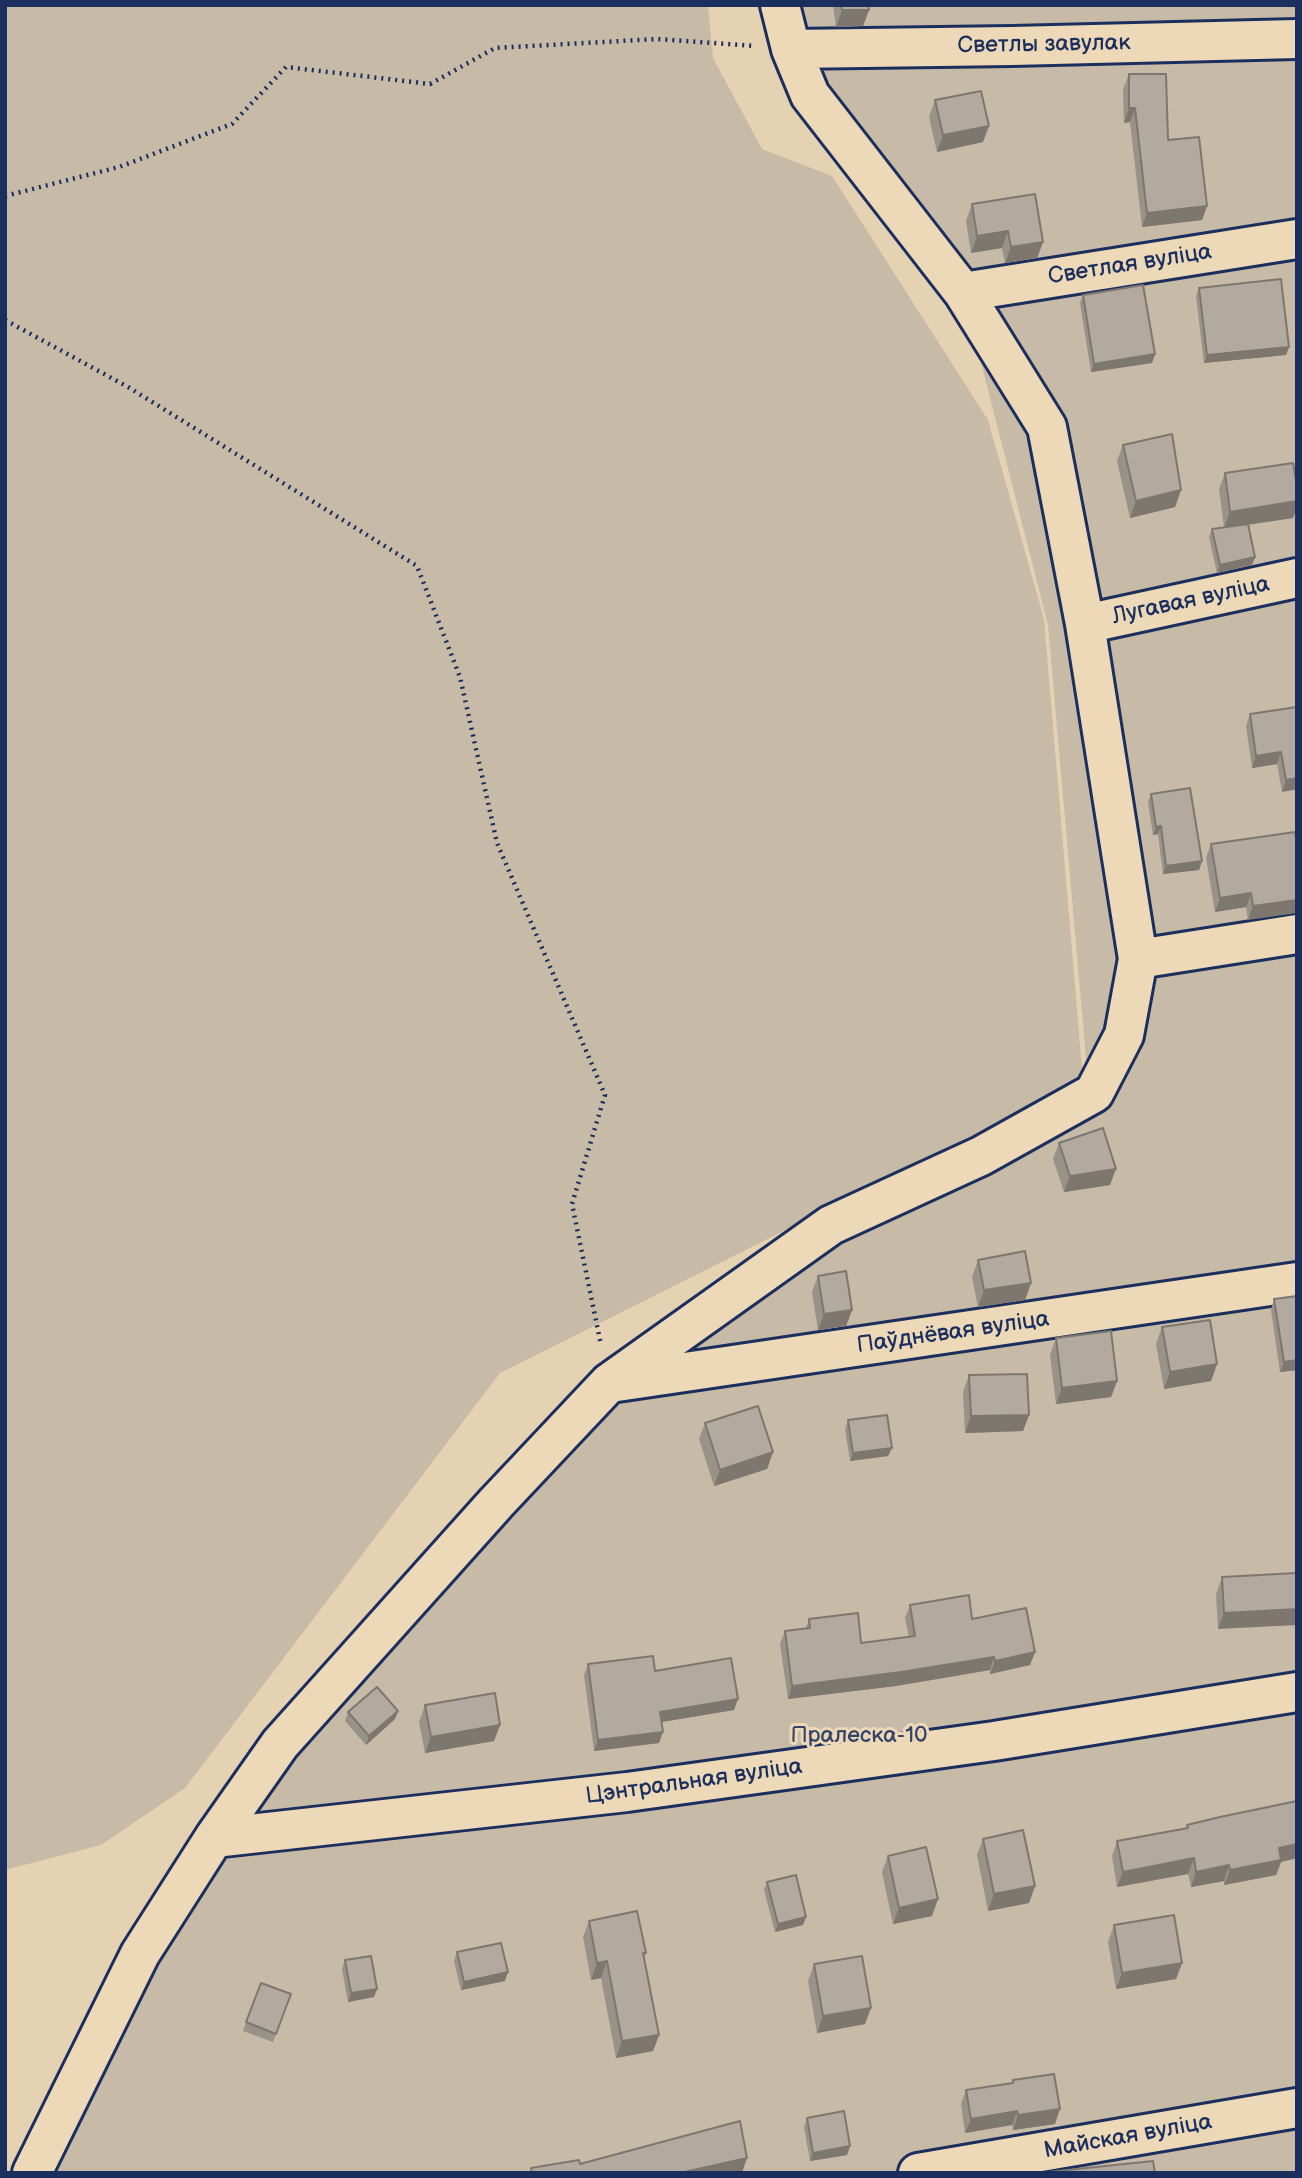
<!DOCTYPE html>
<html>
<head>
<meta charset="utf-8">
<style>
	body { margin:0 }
	#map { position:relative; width:1302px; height:2178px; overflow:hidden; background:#e5d2b3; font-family:"Balsamiq Sans",sans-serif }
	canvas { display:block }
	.frame { position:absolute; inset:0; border:7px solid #1b2f5e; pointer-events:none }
</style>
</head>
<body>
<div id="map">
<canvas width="1302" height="2178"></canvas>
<div class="frame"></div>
</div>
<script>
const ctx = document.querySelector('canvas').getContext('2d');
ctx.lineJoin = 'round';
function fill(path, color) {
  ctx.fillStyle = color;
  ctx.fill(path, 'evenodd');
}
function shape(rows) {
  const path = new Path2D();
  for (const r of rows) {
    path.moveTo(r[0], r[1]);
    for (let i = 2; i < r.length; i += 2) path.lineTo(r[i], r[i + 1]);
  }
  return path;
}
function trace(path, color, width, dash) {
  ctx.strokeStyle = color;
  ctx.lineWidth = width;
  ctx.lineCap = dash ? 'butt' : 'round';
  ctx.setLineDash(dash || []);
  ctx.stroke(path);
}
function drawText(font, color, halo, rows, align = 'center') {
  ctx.font = font + ' "Balsamiq Sans",sans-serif';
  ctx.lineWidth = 6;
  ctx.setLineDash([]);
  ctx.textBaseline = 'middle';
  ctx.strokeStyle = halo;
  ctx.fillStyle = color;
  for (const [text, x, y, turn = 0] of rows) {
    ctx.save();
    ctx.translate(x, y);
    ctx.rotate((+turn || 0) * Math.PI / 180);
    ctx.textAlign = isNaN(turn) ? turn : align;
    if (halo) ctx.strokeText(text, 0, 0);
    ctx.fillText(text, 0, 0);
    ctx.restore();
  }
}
const green = shape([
	[5,5,708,5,713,58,762,149,832,176,988,420,1044,619,1083,1081,500,1373,185,1788,101,1845,5,1870],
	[793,5,1297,5,1297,2173,8,2173,126,1947,206,1812,590,1380,1088,1081,1048,625,963,292,819,93]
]);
const path = shape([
	[5,196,119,167,232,124,286,67,430,84,495,48,657,39,755,46],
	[5,320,128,387,417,566,460,677,497,843,605,1095,572,1204,601,1345]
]);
const street = shape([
	[791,49,1012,46,1297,39],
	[963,292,1297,239],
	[1085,624,1297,578],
	[1138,959,1297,934],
	[617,1382,1297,1282],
	[214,1838,627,1792,994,1741,1297,1692],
	[32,2173,140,1954,214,1838,280,1744,496,1503,609,1383,831,1225,981,1156,1094,1093,1124,1035,1138,959,1085,624,1047,427,963,292,810,95,791,49,780,5],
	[918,2173,1297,2108]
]);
const wall = shape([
	[833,5,868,5,869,10,863,26,836,27],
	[1129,74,1207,206,1202,220,1142,227,1130,122,1124,123,1123,89],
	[935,100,983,142,937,152,929,117],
	[972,204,1043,242,1037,258,1005,263,1002,248,971,253,966,221],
	[1199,288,1289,347,1286,355,1204,363,1196,296],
	[1083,295,1155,354,1152,363,1091,372,1080,303],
	[1123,445,1181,490,1175,507,1130,518,1117,461],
	[1225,473,1297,485,1297,508,1293,518,1248,525,1255,557,1252,565,1217,573,1209,537,1212,529,1224,527,1219,489],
	[1297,707,1297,789,1282,792,1277,764,1252,768,1246,726,1250,714],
	[1151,794,1202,861,1199,870,1163,874,1158,834,1153,835,1148,802],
	[1295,832,1248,920,1246,907,1215,912,1206,858,1211,844],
	[1059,1143,1110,1185,1064,1192,1053,1159],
	[978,1260,1031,1283,1025,1300,978,1307,972,1277],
	[818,1276,852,1310,846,1326,818,1330,812,1292],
	[1297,1296,1297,1370,1280,1372,1271,1310,1274,1299],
	[1162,1327,1217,1364,1211,1381,1164,1389,1156,1344],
	[1056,1338,1117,1381,1111,1397,1056,1404,1050,1355],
	[969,1375,1029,1415,1023,1431,965,1433,963,1392],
	[848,1420,888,1456,850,1461,845,1429],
	[705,1423,773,1452,767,1469,714,1486,699,1439],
	[1297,1573,1218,1629,1216,1594,1222,1577],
	[910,1605,972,1619,1035,1652,1030,1665,990,1674,990,1670,896,1686,788,1699,780,1644,785,1631,806,1628,809,1619,861,1643,909,1637,905,1618],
	[588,1664,655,1671,734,1710,661,1722,659,1743,594,1751,584,1675],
	[425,1705,500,1725,494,1741,425,1753,419,1722],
	[398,1711,395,1719,366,1745,345,1721,348,1712],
	[1297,1801,1297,1858,1281,1862,1276,1875,1224,1885,1224,1881,1191,1887,1188,1874,1117,1887,1112,1856,1117,1841,1186,1829,1187,1825],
	[983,1839,1035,1886,1029,1903,988,1911,977,1855],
	[888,1856,932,1916,893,1924,882,1872],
	[767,1882,806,1917,803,1925,775,1932,764,1890],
	[589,1921,646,1953,644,1959,659,2035,653,2051,616,2058,601,1978,591,1980,583,1937],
	[1114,1925,1182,1963,1176,1979,1116,1989,1108,1942],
	[457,1952,505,1981,461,1990,454,1961],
	[345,1960,377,1989,374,1997,348,2002,342,1969],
	[814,1964,865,2024,817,2033,808,1981],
	[261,1983,291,1994,273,2042,243,2031],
	[1013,2080,1055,2124,1013,2130,1012,2125,965,2133,961,2104,966,2090,1012,2083],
	[807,2118,850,2146,847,2155,810,2161,804,2127]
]);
const shadedWall = shape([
	[1191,5,1229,5,1229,6],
	[842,10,869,10,863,26,836,27],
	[1129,108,1135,108,1130,122,1124,123],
	[989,126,983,142,937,152,943,135],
	[1207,206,1202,220,1142,227,1147,213],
	[1008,231,1002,248,971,253,977,236],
	[1043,242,1037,258,1005,263,1011,247],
	[1289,347,1286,355,1204,363,1207,355],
	[1155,354,1152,363,1091,372,1094,364],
	[1181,490,1175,507,1130,518,1136,501],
	[1297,501,1297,508,1293,518,1224,528,1230,512],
	[1255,557,1252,565,1217,573,1220,565],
	[1281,752,1277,764,1252,768,1256,756],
	[1297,778,1297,789,1282,792,1286,780],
	[1161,826,1158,834,1153,835,1156,827],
	[1202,861,1199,870,1163,874,1166,866],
	[1251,893,1246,907,1215,912,1220,898],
	[1297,900,1297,913,1248,920,1253,906],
	[1116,1169,1110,1185,1064,1192,1070,1176],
	[1031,1283,1025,1300,978,1307,984,1290],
	[852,1310,846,1326,818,1330,824,1314],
	[1297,1360,1297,1370,1280,1372,1284,1362],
	[1217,1364,1211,1381,1164,1389,1170,1372],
	[1117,1381,1111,1397,1056,1404,1062,1388],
	[1029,1415,1023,1431,965,1433,971,1416],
	[892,1448,888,1456,850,1461,853,1453],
	[773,1452,767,1469,714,1486,720,1470],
	[1297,1609,1297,1625,1218,1629,1224,1613],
	[1035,1652,1030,1665,990,1674,995,1661],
	[994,1657,990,1670,896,1686,788,1699,792,1686],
	[738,1699,734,1710,656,1723,660,1712],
	[398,1711,395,1719,366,1745,369,1736],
	[500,1725,494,1741,425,1753,431,1737],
	[663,1732,659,1743,594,1751,598,1740],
	[1297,1844,1297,1858,1281,1862,1276,1875,1224,1885,1230,1870,1279,1848],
	[1194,1858,1188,1874,1117,1887,1123,1872],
	[1229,1865,1224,1881,1191,1887,1196,1872],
	[1035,1886,1029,1903,988,1911,994,1894],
	[938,1899,932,1916,893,1924,899,1908],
	[806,1917,803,1925,775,1932,778,1924],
	[607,1961,601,1978,591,1980,597,1963],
	[1182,1963,1176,1979,1116,1989,1122,1973],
	[508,1972,505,1981,461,1990,464,1982],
	[377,1989,374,1997,348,2002,351,1993],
	[871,2008,865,2024,817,2033,823,2016],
	[659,2035,653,2051,616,2058,622,2041],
	[1060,2109,1055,2124,1013,2130,1018,2115],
	[1017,2111,1012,2125,965,2133,971,2119],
	[850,2146,847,2155,810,2161,813,2153],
	[747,2158,742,2173,680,2173]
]);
const building = shape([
	[841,5,868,5,869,10,842,10,841,5],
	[1129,74,1166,74,1168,140,1199,137,1207,206,1147,213,1135,108,1129,108,1129,74],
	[981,91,989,126,943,135,935,100,981,91],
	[1035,194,1043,242,1011,247,1008,231,977,236,972,204,1035,194],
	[1281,279,1289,347,1207,355,1199,288,1281,279],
	[1143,285,1155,354,1094,364,1083,295,1143,285],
	[1172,434,1181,490,1136,501,1123,445,1172,434],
	[1293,463,1297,485,1297,501,1230,512,1225,473,1293,463],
	[1248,524,1255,557,1220,565,1212,529,1248,524],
	[1297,707,1297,778,1286,780,1281,752,1256,756,1250,714,1297,707],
	[1190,788,1202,861,1166,866,1161,826,1156,827,1151,794,1190,788],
	[1295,832,1297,845,1297,900,1253,906,1251,893,1220,898,1211,844,1295,832],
	[1103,1128,1116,1169,1070,1176,1059,1143,1103,1128],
	[1025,1251,1031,1283,984,1290,978,1260,1025,1251],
	[846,1271,852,1310,824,1314,818,1276,846,1271],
	[1297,1296,1297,1360,1284,1362,1274,1299,1297,1296],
	[1210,1320,1217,1364,1170,1372,1162,1327,1210,1320],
	[1111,1331,1117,1381,1062,1388,1056,1338,1111,1331],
	[1027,1374,1029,1415,971,1416,969,1375,1027,1374],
	[758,1406,773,1452,720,1470,705,1423,758,1406],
	[887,1415,892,1448,853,1453,848,1420,887,1415],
	[1297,1573,1297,1609,1224,1613,1222,1577,1297,1573],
	[969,1595,972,1619,1026,1608,1035,1652,995,1661,994,1657,901,1672,792,1686,785,1631,810,1628,809,1619,858,1613,861,1643,915,1636,910,1605,969,1595],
	[653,1656,655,1671,731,1658,738,1699,660,1712,663,1732,598,1740,588,1664,653,1656],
	[377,1687,398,1711,369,1736,348,1712,377,1687],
	[495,1693,500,1725,431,1737,425,1705,495,1693],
	[1297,1801,1297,1844,1279,1848,1281,1860,1230,1870,1229,1865,1196,1872,1194,1858,1123,1872,1117,1841,1188,1828,1187,1825,1220,1817,1297,1801],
	[1023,1830,1035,1886,994,1894,983,1839,1023,1830],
	[926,1847,938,1899,899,1908,888,1856,926,1847],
	[796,1875,806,1917,778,1924,767,1882,796,1875],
	[637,1911,646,1953,643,1953,659,2035,622,2041,607,1961,597,1963,589,1921,637,1911],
	[1174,1915,1182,1963,1122,1973,1114,1925,1174,1915],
	[501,1943,508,1972,464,1982,457,1952,501,1943],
	[371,1956,377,1989,351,1993,345,1960,371,1956],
	[862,1956,871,2008,823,2016,814,1964,862,1956],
	[261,1983,291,1994,276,2034,246,2022,261,1983],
	[1054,2074,1060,2109,1018,2115,1017,2111,971,2119,966,2090,1013,2083,1013,2080,1054,2074],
	[844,2111,850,2146,813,2153,807,2118,844,2111],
	[740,2121,747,2158,680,2173,532,2173,531,2168,579,2160,580,2164,740,2121],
	[1153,2161,1155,2173,1039,2173,1153,2161]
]);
const streetNames = [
	["Светлы завулак",1044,45,-1],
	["Светлая вуліца",1130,265,-9],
	["Лугавая вуліца",1191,601,-12],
	["Паўднёвая вуліца",953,1333,-8],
	["Цэнтральная вуліца",694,1782,-8],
	["Майская вуліца",1128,2137,-10]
];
const parkNames = [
	["Пралеска-10",859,1736]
];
fill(green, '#c7baa7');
trace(street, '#1b2f5e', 44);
trace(path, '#1b2f5e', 4.5, [2, 5]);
trace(street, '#edd9b7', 38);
fill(wall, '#999288');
fill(shadedWall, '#7d776f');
fill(building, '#b2aa9e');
trace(building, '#7d776f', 2);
drawText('23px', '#1b2f5e', '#edd9b7', streetNames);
drawText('23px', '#354469', '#edd9b7', parkNames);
</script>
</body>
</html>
